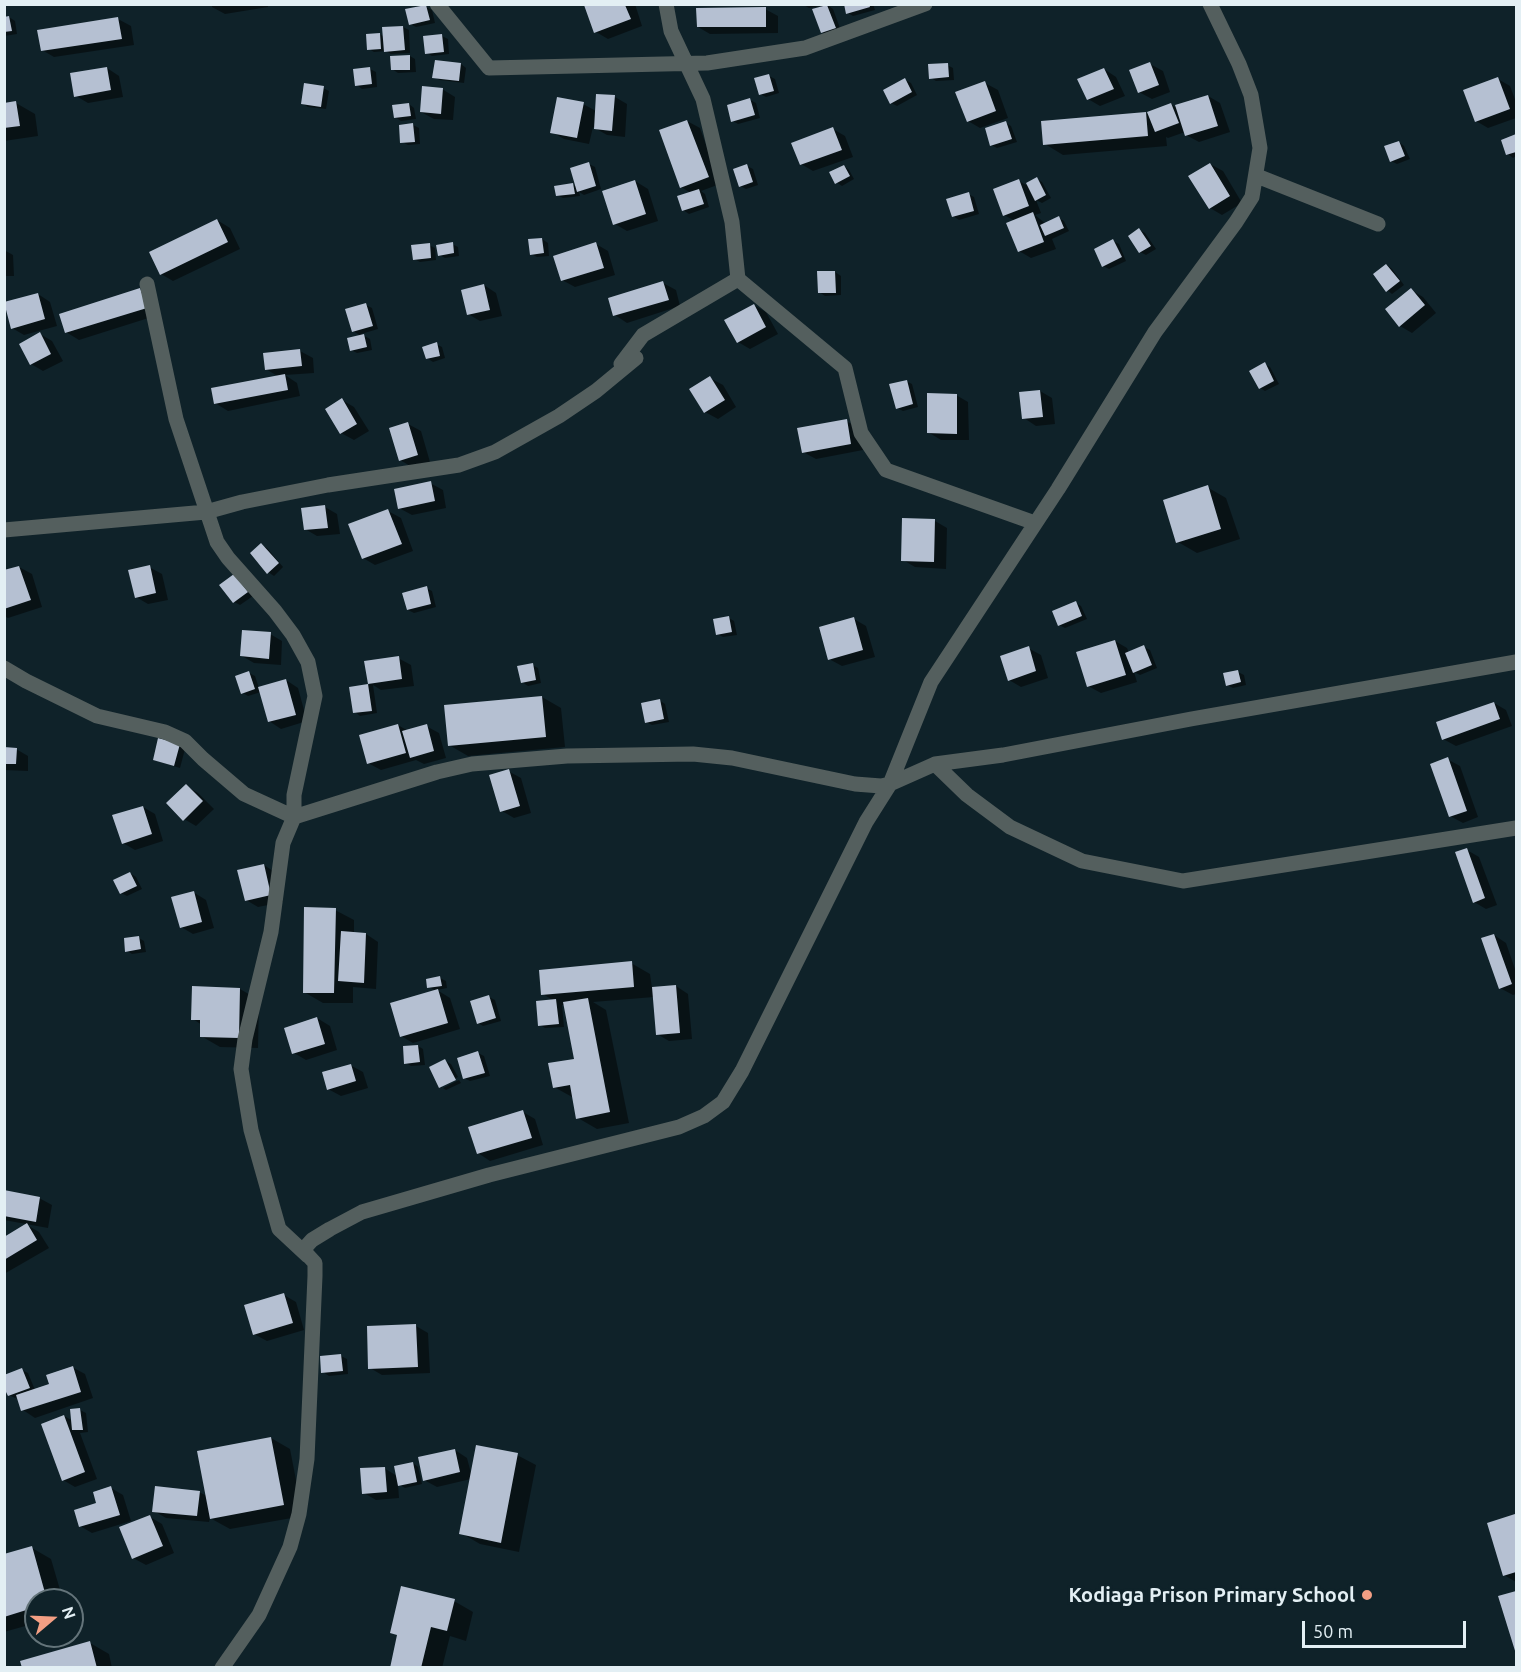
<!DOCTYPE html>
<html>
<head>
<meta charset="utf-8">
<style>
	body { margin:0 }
	#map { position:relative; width:1521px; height:1672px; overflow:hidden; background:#0f2229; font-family:Ubuntu,sans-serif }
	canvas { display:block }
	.frame { position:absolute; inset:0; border:6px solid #e3eff4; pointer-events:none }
	.north { position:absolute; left:24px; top:1588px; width:60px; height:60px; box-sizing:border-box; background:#0f2229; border:2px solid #64747a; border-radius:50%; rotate:71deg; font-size:16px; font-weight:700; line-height:24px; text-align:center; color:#e3eff4 }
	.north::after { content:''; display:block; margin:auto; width:21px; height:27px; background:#f39f84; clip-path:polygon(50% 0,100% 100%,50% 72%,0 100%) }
	.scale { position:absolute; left:1302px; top:1621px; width:164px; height:27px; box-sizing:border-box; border:3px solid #e3eff4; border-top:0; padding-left:8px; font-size:18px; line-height:21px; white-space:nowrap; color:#e3eff4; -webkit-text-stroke:4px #0f2229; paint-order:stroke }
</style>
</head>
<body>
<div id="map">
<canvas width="1521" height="1672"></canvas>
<div class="frame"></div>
<div class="north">N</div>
<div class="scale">50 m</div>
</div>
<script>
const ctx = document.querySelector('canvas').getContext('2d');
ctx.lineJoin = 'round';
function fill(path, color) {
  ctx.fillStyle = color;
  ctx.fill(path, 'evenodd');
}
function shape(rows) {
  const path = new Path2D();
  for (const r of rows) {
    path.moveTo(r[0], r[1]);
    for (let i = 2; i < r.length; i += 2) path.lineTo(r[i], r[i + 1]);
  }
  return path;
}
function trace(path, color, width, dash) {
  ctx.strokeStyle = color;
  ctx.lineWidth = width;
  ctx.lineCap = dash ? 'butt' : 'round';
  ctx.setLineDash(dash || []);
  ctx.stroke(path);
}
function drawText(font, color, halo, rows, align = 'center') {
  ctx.font = font + ' Ubuntu,sans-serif';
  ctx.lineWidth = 6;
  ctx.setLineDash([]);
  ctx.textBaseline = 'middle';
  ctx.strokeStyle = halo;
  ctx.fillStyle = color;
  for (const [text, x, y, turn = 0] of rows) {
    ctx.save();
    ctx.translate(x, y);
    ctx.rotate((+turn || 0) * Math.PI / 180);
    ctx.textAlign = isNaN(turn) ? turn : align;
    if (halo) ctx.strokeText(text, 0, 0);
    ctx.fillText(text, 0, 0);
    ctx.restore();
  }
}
const shadow = shape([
	[212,4,268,4,268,7,225,14,212,7],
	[586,4,635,4,642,26,608,39,596,32],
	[802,4,826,4,833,9,841,31,828,36,822,32,821,6,809,8],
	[845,4,873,4,875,10,853,16,848,13],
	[426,7,432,10,435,23,416,27,410,24],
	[765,9,778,16,778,33,710,34,698,27],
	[9,17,15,21,17,34,4,36,4,18],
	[118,19,131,26,134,45,54,57,42,50],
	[403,27,409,30,410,53,391,54,386,51,374,52,369,49,380,34,384,37],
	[442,36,448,39,449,54,432,56,427,53],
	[410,56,415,59,416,72,398,73,392,69],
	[436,62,461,64,466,68,464,83,440,80,434,77],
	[1150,64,1163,71,1170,92,1152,99,1139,92],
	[947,65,953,68,954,80,936,81,931,78],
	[107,68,119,76,123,97,88,103,76,96],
	[370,69,376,72,377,87,362,89,357,85],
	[1104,69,1116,77,1125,96,1100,106,1088,99],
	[769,76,775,79,779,93,766,97,760,94],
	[1498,79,1510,86,1516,102,1516,118,1488,128,1476,121],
	[905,80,911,83,917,95,897,106,891,103],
	[985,83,998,90,1008,118,980,128,968,121],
	[323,88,329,91,326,109,308,107,303,104],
	[442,89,455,97,453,120,434,119,421,112],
	[1208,96,1220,103,1230,132,1199,142,1186,135,1185,132,1168,138,1166,137,1167,146,1063,155,1045,144,1146,113,1150,116,1171,104,1175,107],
	[615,97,627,104,625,137,607,135,593,127,589,144,564,139,552,132,583,104,596,111],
	[750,100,756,103,760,118,738,124,733,121],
	[16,103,35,114,38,136,4,141,4,105],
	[409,104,414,108,416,119,401,121,395,117],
	[687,121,700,128,720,184,701,191,705,194,709,207,689,214,683,210,691,193,681,187],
	[1006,123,1011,126,1017,142,997,148,991,145],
	[413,125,419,128,420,144,408,145,402,142],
	[833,129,845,136,853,157,813,171,801,164],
	[1516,136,1516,156,1513,158,1508,154,1503,141],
	[1399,142,1404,146,1410,159,1397,164,1391,161],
	[589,164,595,167,601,189,584,195,579,192,580,196,563,198,557,195,573,185,577,187],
	[1210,164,1223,171,1242,203,1222,215,1210,208],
	[747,166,753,169,758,185,746,189,740,186],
	[844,166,849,170,854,179,842,186,836,182],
	[1037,179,1042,182,1051,198,1042,203,1036,200,1041,213,1035,215,1046,224,1059,218,1064,221,1069,231,1052,239,1056,249,1031,258,1019,251,1015,221,1004,215,1019,181,1026,185],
	[635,181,648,189,658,221,627,231,615,224],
	[968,194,974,197,979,214,959,220,953,216],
	[217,220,230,228,240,249,173,281,161,274],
	[1139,230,1145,233,1156,249,1146,255,1140,252],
	[542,239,548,243,549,256,537,257,531,254],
	[1113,241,1119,244,1126,261,1109,269,1103,266],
	[452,244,458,247,459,256,445,258,439,255],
	[596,244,608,251,615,275,575,287,562,280],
	[429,245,435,248,436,260,420,262,414,259],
	[4,250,13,255,14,276,4,276],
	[1387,265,1392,269,1404,285,1392,294,1387,290],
	[835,272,841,276,841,295,825,296,819,292,818,273],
	[663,283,676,290,680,306,627,323,615,315],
	[484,285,496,293,502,316,480,321,468,314],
	[140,290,158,315,79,340,66,332],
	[1411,290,1423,297,1436,313,1412,333,1400,326],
	[38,294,50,302,57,326,24,335,12,328],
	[366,305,372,308,378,329,361,334,370,339,372,350,357,353,351,350,361,336,353,331],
	[754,305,766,312,778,334,750,349,738,342],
	[40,334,52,341,63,361,43,371,31,364],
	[436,344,442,347,445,358,433,362,427,358],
	[300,351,313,358,314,373,285,375,297,383,300,396,228,411,215,403,279,377,266,369],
	[1265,364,1270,367,1279,384,1265,391,1260,388],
	[710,378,723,385,736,407,718,419,705,412],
	[906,381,912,384,918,407,903,411,897,408],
	[1040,391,1052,398,1055,424,1036,426,1024,418],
	[956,395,968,402,969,440,941,440,928,432],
	[342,400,354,407,369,431,354,440,341,433],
	[846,421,859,428,863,450,816,459,803,452],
	[408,424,421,431,430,462,412,467,400,460],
	[430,483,443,490,446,508,412,515,399,508],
	[1207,487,1226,498,1240,539,1197,553,1178,542],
	[325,507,337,514,340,534,317,536,305,529],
	[388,511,401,518,413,551,375,565,363,558],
	[935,521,947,528,946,569,915,567,903,560],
	[261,545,267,548,283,567,274,576,268,572],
	[19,567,32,574,42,607,8,618,4,616,4,572],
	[149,567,162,574,168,600,148,604,136,597],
	[234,576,253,596,240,605,234,602,221,585],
	[426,588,432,591,436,607,414,613,408,610],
	[1076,603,1081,606,1087,619,1065,628,1059,625],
	[729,618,734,621,737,635,723,637,717,634],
	[854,619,866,626,875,657,842,666,829,659],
	[270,634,282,641,281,665,254,663,242,656],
	[1115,641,1127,648,1129,653,1144,647,1150,650,1157,668,1140,675,1134,672,1137,682,1101,693,1088,686],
	[1028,648,1041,655,1048,678,1021,687,1009,680],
	[398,658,411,665,414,686,381,690,373,685,377,713,360,716,355,712,351,688,369,685,366,662],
	[532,665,538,668,541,683,528,686,522,682],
	[1238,672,1244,675,1246,685,1233,688,1227,685],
	[249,673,255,676,259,688,286,680,298,688,307,721,281,729,269,721,261,692,248,696,243,693],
	[542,697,561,708,565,747,468,756,449,745],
	[659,700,665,704,669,722,652,725,646,722],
	[1494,703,1506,710,1512,726,1456,746,1443,739],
	[398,725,408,731,426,726,439,733,446,758,424,764,416,760,381,770,368,763],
	[180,746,185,749,180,768,154,760],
	[4,749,16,749,28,756,28,771,4,770],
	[1447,759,1460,766,1478,817,1463,823,1450,816],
	[508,771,521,778,531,813,514,818,502,811],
	[186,786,198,793,214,809,196,826,184,819],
	[143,807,155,814,163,841,135,850,123,843],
	[1467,850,1479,857,1497,905,1486,909,1474,902],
	[264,865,276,873,283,902,258,907,246,900],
	[130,873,136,877,142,889,127,896,121,893],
	[193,892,206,900,214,928,193,934,181,927],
	[335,910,354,920,354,934,366,934,378,942,376,989,353,987,353,1003,323,1003,304,992],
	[1494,935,1506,943,1516,972,1516,994,1513,995,1500,988],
	[139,938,144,941,146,952,132,954,127,951],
	[631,963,650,974,652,988,676,986,688,994,692,1039,669,1041,657,1034,654,997,593,1002,606,1010,629,1123,597,1129,578,1118,574,1098,554,1087,576,1060,565,1005,562,1005,564,1027,545,1028,540,1025,554,1001,543,994],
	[440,978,446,981,447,988,437,990,450,998,460,1029,413,1043,401,1036,436,991,429,987],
	[240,989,259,1000,258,1048,220,1047,201,1036,202,1025,193,1019],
	[489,997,495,1000,501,1021,483,1026,478,1023],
	[317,1018,330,1026,337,1050,306,1060,294,1053],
	[418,1046,423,1049,425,1065,411,1066,406,1063],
	[478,1053,484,1056,490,1076,470,1081,464,1078],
	[445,1061,451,1064,458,1077,442,1085,442,1088,441,1087],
	[350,1065,363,1072,368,1088,341,1096,328,1089],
	[459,1080,461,1083,446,1090,443,1088],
	[523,1112,535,1119,543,1145,490,1161,478,1153],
	[4,1192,39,1198,52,1205,48,1228,4,1220],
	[27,1225,39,1232,49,1248,4,1274,4,1238],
	[284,1295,296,1302,304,1330,267,1341,254,1334],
	[416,1326,428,1333,430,1373,382,1375,370,1368],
	[341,1356,347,1359,348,1374,329,1376,323,1372],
	[72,1367,85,1374,93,1398,35,1418,23,1410,18,1397,15,1398,9,1395,22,1370,28,1373,35,1390,51,1385],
	[80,1410,86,1413,88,1432,80,1433,97,1479,75,1487,63,1480,64,1416,73,1421],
	[271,1438,290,1449,303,1516,230,1529,210,1518,209,1522,166,1518,154,1511,199,1492,207,1496],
	[455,1450,467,1458,472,1477,517,1455,536,1465,519,1552,480,1544,461,1533,471,1479,437,1487,424,1480],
	[413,1463,418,1467,422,1484,405,1488,398,1484,399,1498,376,1500,364,1493,384,1468,397,1476],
	[111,1488,123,1495,131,1521,92,1533,80,1526],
	[1515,1516,1516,1517,1516,1582,1504,1575],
	[150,1517,162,1524,174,1553,146,1565,133,1558],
	[32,1548,51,1559,63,1600,36,1600,36,1623,4,1632,4,1556],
	[1516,1592,1516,1651,1500,1597],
	[454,1601,473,1612,466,1641,450,1636,442,1668,391,1668,399,1636,392,1632],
	[90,1643,109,1654,112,1668,23,1668]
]);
const building = shape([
	[844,4,869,4,870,7,846,14],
	[426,5,430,20,409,25,405,9],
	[584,5,625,5,631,19,594,33],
	[827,5,836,28,821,33,812,9],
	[766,7,766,27,697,27,696,8],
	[9,16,12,31,4,32,4,17],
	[118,17,122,39,41,51,37,30],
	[403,26,405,50,384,52,382,27],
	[380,33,381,49,367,50,366,34],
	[442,34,444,52,425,54,423,36],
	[410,55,410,70,391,70,390,56],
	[435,60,461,63,459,81,432,78],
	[1150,62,1159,85,1138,93,1129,70],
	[948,63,949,77,929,79,928,64],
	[107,67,111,90,74,97,70,73],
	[370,67,372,84,355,86,353,69],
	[1104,68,1114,89,1087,100,1077,79],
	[769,74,774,91,759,95,754,78],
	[1498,77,1510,109,1475,122,1463,90],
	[905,78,912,92,890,104,883,90],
	[985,81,996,111,967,122,955,92],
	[304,83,324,86,321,107,301,104],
	[422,86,443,88,441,114,420,112],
	[596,94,615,95,612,131,594,129],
	[1208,95,1218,126,1185,136,1175,105],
	[557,97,584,102,577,138,550,133],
	[750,98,755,115,731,122,727,105],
	[16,101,20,126,4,128,4,103],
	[409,103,411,116,394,118,392,105],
	[1171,103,1179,123,1155,132,1147,112],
	[1146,112,1148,136,1043,145,1041,121],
	[687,120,709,177,680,188,659,130],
	[1006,121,1012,139,990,146,985,128],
	[413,123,415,142,400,143,399,125],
	[833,127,842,150,800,165,791,143],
	[1516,134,1516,152,1506,155,1501,140],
	[1399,141,1405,156,1390,162,1384,146],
	[589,162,596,186,577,192,570,168],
	[1210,163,1230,196,1209,209,1188,176],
	[747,164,753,182,739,187,733,169],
	[844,165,850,176,835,184,829,172],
	[1037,177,1046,195,1035,201,1026,183],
	[1019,179,1029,206,1003,216,993,189],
	[635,180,646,214,613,225,602,191],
	[573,183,575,194,556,196,554,186],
	[699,189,704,204,682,211,677,196],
	[969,192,974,211,952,217,946,199],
	[1033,212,1044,242,1018,252,1006,223],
	[1059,216,1064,228,1045,236,1040,225],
	[217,219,228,242,160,275,149,252],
	[1139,228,1151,246,1139,253,1128,236],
	[542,238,544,253,530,255,528,239],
	[1113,239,1122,257,1102,267,1094,249],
	[453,242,454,253,438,256,436,245],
	[596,242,604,268,561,281,553,256],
	[430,243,431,258,413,260,411,245],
	[1386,264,1400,281,1386,292,1373,274],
	[817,271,835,271,836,293,818,293],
	[663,281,669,300,613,316,608,298],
	[484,284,490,310,467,315,461,290],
	[140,288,147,308,65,333,59,314],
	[1411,288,1425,305,1399,327,1385,309],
	[38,293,45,319,11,329,4,302],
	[366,303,373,326,352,332,345,309],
	[754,304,766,327,737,343,724,320],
	[40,332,51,354,30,365,19,344],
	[364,334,367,347,350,351,347,338],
	[437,342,440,356,426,359,422,347],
	[300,349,302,366,265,370,263,353],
	[1265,362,1274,381,1259,389,1249,371],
	[285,374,288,390,214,404,211,388],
	[710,376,725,400,704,413,689,389],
	[907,380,913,404,896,409,889,384],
	[1040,390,1043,417,1022,419,1019,392],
	[927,393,957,394,957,434,927,433],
	[342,398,357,424,340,434,325,409],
	[847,419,851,444,802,453,797,428],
	[408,422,418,455,399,461,389,428],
	[431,481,435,501,398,509,394,489],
	[1208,485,1221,529,1176,543,1163,500],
	[325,505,328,528,304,530,301,508],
	[388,509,402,544,362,559,348,524],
	[902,518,935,519,934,562,901,561],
	[261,543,279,563,267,574,250,553],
	[150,565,156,593,135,598,128,570],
	[19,566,31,600,4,609,4,570],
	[234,574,248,592,233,603,219,585],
	[427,586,431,604,407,610,402,593],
	[1076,601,1082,616,1058,626,1052,611],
	[729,616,732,632,716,635,713,619],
	[854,617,863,650,828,660,819,627],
	[242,630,271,632,269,659,240,656],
	[1115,640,1126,675,1087,687,1076,652],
	[1144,645,1152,665,1133,673,1125,653],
	[1029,646,1036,671,1008,681,1000,656],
	[399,656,402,679,368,684,372,711,353,713,349,687,368,684,364,661],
	[533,663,536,680,521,683,517,666],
	[1238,670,1241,682,1226,686,1223,673],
	[249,671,255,689,241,694,235,676],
	[286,679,296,715,268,722,258,687],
	[542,696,546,737,448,746,444,705],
	[660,699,664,719,645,723,641,703],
	[1494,702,1500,719,1442,740,1436,722],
	[398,724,406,753,367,764,359,735],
	[427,724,434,751,410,758,402,731],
	[158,738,180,744,174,766,153,760],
	[4,747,17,748,16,764,4,764],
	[1448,757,1467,811,1449,817,1430,764],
	[509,769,520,806,500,812,489,775],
	[186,784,203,801,183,821,166,803],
	[143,806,152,834,122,844,112,815],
	[1467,848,1485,898,1473,903,1455,852],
	[264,864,271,895,245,901,237,870],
	[130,872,137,886,120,894,113,880],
	[194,891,202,922,180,928,171,897],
	[304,907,336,908,334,993,303,993],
	[341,931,366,933,364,983,338,981],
	[1494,934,1512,984,1499,989,1481,938],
	[139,936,141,949,125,952,124,938],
	[632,961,634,987,541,995,539,970],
	[440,976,442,986,427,988,426,979],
	[676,985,680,1033,656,1035,652,987],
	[192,986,240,988,239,1038,200,1037,200,1020,191,1020],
	[438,989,448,1023,400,1037,390,1003],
	[489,995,496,1018,477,1024,470,1001],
	[588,998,610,1112,576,1119,570,1085,553,1088,548,1063,574,1059,563,1002],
	[556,999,559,1024,538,1026,536,1001],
	[317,1017,325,1044,292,1054,284,1028],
	[418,1045,420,1062,404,1064,403,1046],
	[478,1051,485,1073,463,1079,457,1058],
	[445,1059,456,1080,439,1088,429,1067],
	[351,1064,356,1081,327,1090,322,1072],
	[523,1110,532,1138,477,1154,468,1127],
	[4,1190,40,1197,36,1222,4,1216],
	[27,1223,37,1240,4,1260,4,1237],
	[284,1293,293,1323,253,1335,244,1305],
	[416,1324,418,1367,368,1369,367,1326],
	[341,1354,343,1371,321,1373,320,1356],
	[73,1366,81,1392,21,1411,16,1395,49,1384,46,1375],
	[22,1368,30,1388,8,1396,4,1388,4,1375],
	[80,1408,83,1430,72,1430,70,1409],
	[64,1415,85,1472,62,1481,41,1424],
	[271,1437,284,1505,210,1519,197,1451],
	[476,1445,518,1453,501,1543,459,1534],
	[455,1449,460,1472,423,1481,418,1457],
	[413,1462,417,1482,398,1486,394,1466],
	[385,1467,387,1492,362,1494,360,1468],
	[111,1486,120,1515,79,1527,74,1510,96,1503,93,1492],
	[155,1486,200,1491,197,1516,152,1512],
	[1515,1514,1516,1572,1503,1576,1487,1523],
	[150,1515,163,1546,132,1559,119,1527],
	[32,1546,47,1600,36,1600,36,1607,4,1617,4,1554],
	[401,1586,455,1599,447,1631,431,1627,421,1668,390,1668,397,1635,390,1633],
	[1516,1591,1516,1654,1498,1596],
	[90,1641,97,1668,22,1668,20,1661]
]);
const street = shape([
	[437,4,489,68,707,63,805,48,925,4],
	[666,4,671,31,703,99,732,222,738,279,845,368,861,433,886,470,1035,523],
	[1257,176,1378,224],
	[147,284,176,419,217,542,228,558,275,611,293,635,308,662,315,696,294,795,294,817,283,843,271,932,245,1039,241,1069,251,1130,279,1229,308,1256],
	[621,364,643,335,738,279],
	[4,530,206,512,242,502,328,485,459,465,495,452,559,416,596,391,636,358],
	[4,668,26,681,97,716,165,732,185,741,203,759,244,794,294,817,437,772,472,764,567,756,693,754,732,758,855,784,881,786,890,784,935,764,1003,755,1191,719,1516,662],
	[935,764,967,795,1010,827,1082,861,1183,881,1516,828],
	[222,1668,259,1615,290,1547,299,1514,307,1459,315,1276,315,1263,303,1250,312,1240,330,1229,362,1212,489,1175,679,1127,704,1116,723,1102,742,1071,866,822,890,784,931,682,1058,489,1155,332,1236,222,1252,197,1260,148,1251,95,1239,64,1210,4]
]);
const markers = [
	[1367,1595,6,"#f39f84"]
];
const poiNames = [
	["Kodiaga Prison Primary School",1355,1595]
];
fill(shadow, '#0007');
fill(building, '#b5c0d2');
trace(street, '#545f5e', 15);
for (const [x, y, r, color] of markers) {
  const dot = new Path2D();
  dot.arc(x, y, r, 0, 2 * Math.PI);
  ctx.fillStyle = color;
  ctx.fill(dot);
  trace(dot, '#0f2229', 2);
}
drawText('bold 20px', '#e3eff4', '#0f2229', poiNames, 'right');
</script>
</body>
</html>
